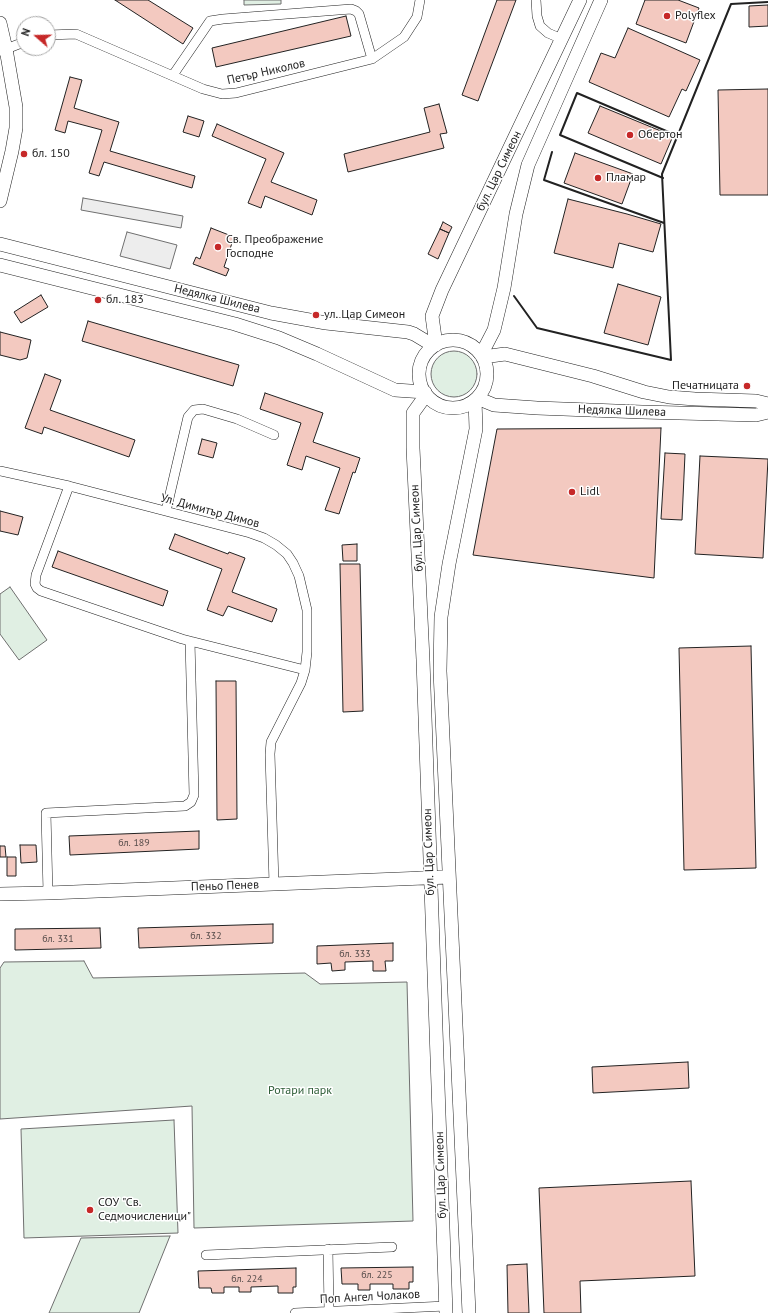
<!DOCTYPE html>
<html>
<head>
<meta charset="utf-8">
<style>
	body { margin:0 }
	#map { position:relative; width:768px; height:1313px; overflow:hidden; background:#fff; font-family:"PT Sans",sans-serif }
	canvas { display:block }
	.north { position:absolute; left:16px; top:16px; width:40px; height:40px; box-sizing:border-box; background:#fff; border:1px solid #a7a7a7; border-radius:50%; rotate:290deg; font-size:11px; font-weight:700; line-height:16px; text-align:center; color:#222 }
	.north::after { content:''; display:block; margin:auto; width:14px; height:18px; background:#c62828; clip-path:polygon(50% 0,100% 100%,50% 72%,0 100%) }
</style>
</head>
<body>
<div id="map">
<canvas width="768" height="1313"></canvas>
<div class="north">N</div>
</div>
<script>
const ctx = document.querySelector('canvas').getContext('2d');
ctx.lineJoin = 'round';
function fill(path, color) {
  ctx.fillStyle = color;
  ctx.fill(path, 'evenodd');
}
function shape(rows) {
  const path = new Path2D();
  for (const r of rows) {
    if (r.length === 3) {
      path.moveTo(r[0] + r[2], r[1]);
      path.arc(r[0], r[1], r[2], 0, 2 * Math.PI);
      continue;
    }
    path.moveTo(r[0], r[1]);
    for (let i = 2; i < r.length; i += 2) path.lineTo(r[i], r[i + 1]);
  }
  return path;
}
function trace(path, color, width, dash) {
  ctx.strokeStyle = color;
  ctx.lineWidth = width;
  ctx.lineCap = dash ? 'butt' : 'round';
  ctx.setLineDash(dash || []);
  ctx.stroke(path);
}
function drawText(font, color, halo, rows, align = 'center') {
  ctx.font = font + ' "PT Sans",sans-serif';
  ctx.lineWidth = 3;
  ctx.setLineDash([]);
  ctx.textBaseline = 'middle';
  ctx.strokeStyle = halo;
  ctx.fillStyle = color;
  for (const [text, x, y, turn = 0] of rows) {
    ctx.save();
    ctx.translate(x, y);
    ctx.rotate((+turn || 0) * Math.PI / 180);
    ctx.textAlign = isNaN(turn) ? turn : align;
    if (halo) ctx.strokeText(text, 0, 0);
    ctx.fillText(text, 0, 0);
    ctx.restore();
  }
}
const green = shape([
	[244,0,281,0,281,4,244,5,244,0],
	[454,374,23],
	[10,587,47,640,19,660,0,634,0,594,10,587],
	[84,961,93,978,305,973,320,984,407,982,413,1221,194,1228,192,1106,0,1119,0,968,4,962,84,961],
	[174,1120,178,1233,24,1238,21,1129,174,1120],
	[170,1236,139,1313,49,1313,81,1238,170,1236]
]);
const parking = shape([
	[83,198,183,216,181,228,81,210,83,198],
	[127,232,177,245,170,269,120,256,127,232]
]);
const building = shape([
	[115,0,148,0,193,28,183,44,115,0],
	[497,0,516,0,478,101,462,95,497,0],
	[645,0,678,0,699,8,686,43,636,24,645,0],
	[768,5,768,26,749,27,749,6,768,5],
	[346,16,351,36,216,67,212,48,346,16],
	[628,28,700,60,686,91,682,89,669,117,589,82,601,53,615,58,628,28],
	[70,77,82,80,74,108,119,122,110,151,195,176,192,188,104,162,99,176,89,173,102,130,68,121,65,133,55,130,70,77],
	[768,89,768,195,720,195,718,90,768,89],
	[439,104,447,133,440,134,444,148,348,172,344,154,430,132,424,108,439,104],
	[600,106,673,136,661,164,588,133,600,106],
	[188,116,204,121,199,137,183,132,188,116],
	[217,124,284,153,271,182,317,200,312,215,265,196,261,208,248,203,266,159,212,136,217,124],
	[575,153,633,174,622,204,564,183,575,153],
	[568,199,627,214,661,224,653,252,619,243,613,268,554,253,568,199],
	[443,222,452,227,449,233,440,229,443,222],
	[211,228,234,237,224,267,229,269,226,276,193,264,196,257,200,259,211,228],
	[440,229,449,233,438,259,428,254,440,229],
	[618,284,661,297,648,345,604,333,618,284],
	[41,295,48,307,21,323,14,312,41,295],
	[88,321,239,365,233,386,82,341,88,321],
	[0,332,31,340,27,358,20,360,0,355,0,332],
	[45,374,61,380,50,410,135,440,129,457,44,427,42,434,25,428,45,374],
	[265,393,323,413,313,442,360,458,355,473,353,472,339,514,325,510,340,468,306,456,302,470,287,465,301,423,260,409,265,393],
	[661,428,654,578,473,555,497,429,661,428],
	[202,439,217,443,213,458,198,454,202,439],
	[665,453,685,454,682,520,661,519,665,453],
	[700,456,768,459,763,558,695,554,700,456],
	[0,511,23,517,18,535,0,531,0,511],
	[175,534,228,554,229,552,245,558,232,592,277,609,272,622,228,606,223,616,207,610,222,569,169,549,175,534],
	[357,544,357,561,343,561,342,545,357,544],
	[58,551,168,591,163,606,52,567,58,551],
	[340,564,360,564,363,711,343,712,340,564],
	[751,646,756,868,684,870,679,648,751,646],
	[216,681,236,681,237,819,217,820,216,681],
	[199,831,199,849,70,855,69,836,199,831],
	[20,845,36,845,37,862,21,863,20,845],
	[0,846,5,846,6,857,0,857,0,846],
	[7,857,16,857,16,876,7,876,7,857],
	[273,924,273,943,139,948,138,928,273,924],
	[100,928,101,948,15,950,15,929,100,928],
	[393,943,393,961,385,961,386,971,373,971,373,961,345,962,345,970,332,971,331,963,317,964,317,946,393,943],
	[688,1062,689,1088,593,1093,592,1067,688,1062],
	[691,1181,695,1276,580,1281,581,1313,544,1313,539,1188,691,1181],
	[527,1264,529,1313,508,1313,507,1265,527,1264],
	[413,1267,413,1282,409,1282,409,1289,393,1289,393,1284,370,1284,370,1290,358,1290,358,1284,342,1284,341,1268,413,1267],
	[296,1268,296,1287,293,1287,293,1293,278,1293,278,1286,251,1287,251,1292,239,1292,239,1287,224,1287,224,1293,212,1293,211,1288,199,1288,198,1271,296,1268]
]);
const street = shape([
	[536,0,537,16,540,26,548,33,562,39],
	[48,35,76,34,203,89,222,94,236,93,372,59,404,37,417,17,420,0],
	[1,51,24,42],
	[173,75,210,21,223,19,351,9,356,11,359,14,372,59],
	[0,471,69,486,250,533,264,538,276,545,287,554,293,563,299,576,307,610,307,652,305,670,301,683,271,742,270,754,274,884],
	[69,486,36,575,35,584,37,588,41,591,182,639,305,670],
	[166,511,188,417,194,410,203,409,237,419,274,435],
	[48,893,46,813,185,806,191,802,194,795,190,641],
	[328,1249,329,1311],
	[206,1255,392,1247],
	[295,1313,446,1306]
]);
const secondary = shape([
	[0,23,6,49,16,107,16,128,12,151,0,201],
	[0,244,271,313,326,323,408,332,414,334,434,346],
	[0,265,235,324,279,338,317,354,395,390,425,392],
	[453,374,34],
	[436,345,432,316,442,290,580,0],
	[481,355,494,330,504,288,516,214,528,165,601,0],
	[483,357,505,354,593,376,644,392,669,397,695,399,756,401,768,404],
	[426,395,413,413,413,448,423,660,446,1313],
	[477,398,494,405,537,408,642,412,756,415,768,412],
	[0,894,48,893,449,877],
	[469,1313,440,671,441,617,449,564,476,429,475,400]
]);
const wall = shape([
	[552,152,544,180,664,223],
	[663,178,560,135,577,93,678,136],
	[514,296,537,328,671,360,662,174,731,4,768,2]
]);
const markers = [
	[667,16,4,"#c62828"],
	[630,135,4,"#c62828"],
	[24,154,4,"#c62828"],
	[598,178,4,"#c62828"],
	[218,247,4,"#c62828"],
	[98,300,4,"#c62828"],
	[316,315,4,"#c62828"],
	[747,386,4,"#c62828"],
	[572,492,4,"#c62828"],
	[90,1210,4,"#c62828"]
];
const numberNames = [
	["бл. 189",134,843],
	["бл. 332",206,936],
	["бл. 331",58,939],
	["бл. 333",355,954],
	["бл. 225",377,1275],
	["бл. 224",247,1279]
];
const poiNames = [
	["Polyflex",675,16],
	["Обертон",638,135],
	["бл. 150",32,154],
	["Пламар",606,178],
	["Св. Преображение",226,240],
	["Господне",226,254],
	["бл. 183",106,300],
	["ул. Цар Симеон",324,315],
	["Печатницата",739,386,"right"],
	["Lidl",580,492],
	["СОУ \"Св.",98,1203],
	["Седмочисленици\"",98,1217]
];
const streetNames = [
	["Петър Николов",266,72,-13],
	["бул. Цар Симеон",499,171,-64],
	["Недялка Шилева",217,299,14],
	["Недялка Шилева",622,411,2],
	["Ул. Димитър Димов",210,511,15],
	["бул. Цар Симеон",417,528,-93],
	["бул. Цар Симеон",429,852,-92],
	["Пеньо Пенев",225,886,-2],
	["бул. Цар Симеон",441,1175,-92],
	["Поп Ангел Чолаков",370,1297,-3]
];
const parkNames = [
	["Ротари парк",300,1091]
];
fill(green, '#e0efe3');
trace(green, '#6f6f6f', 1);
fill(parking, '#ededed');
trace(parking, '#6f6f6f', 1);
fill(building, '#f3c9c0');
trace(building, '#222', 1);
trace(street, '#222', 10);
trace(secondary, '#222', 14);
trace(street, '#fff', 9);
trace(secondary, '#fff', 13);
trace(wall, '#222', 2);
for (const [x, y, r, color] of markers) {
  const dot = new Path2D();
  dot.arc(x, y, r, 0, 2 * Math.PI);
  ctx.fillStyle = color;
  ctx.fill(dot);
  trace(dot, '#fff', 1.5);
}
drawText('10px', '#564c4a', null, numberNames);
drawText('12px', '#222', '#fff', poiNames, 'left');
drawText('12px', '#222', '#fff', streetNames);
drawText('12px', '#2f5e38', '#fff', parkNames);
</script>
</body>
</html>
